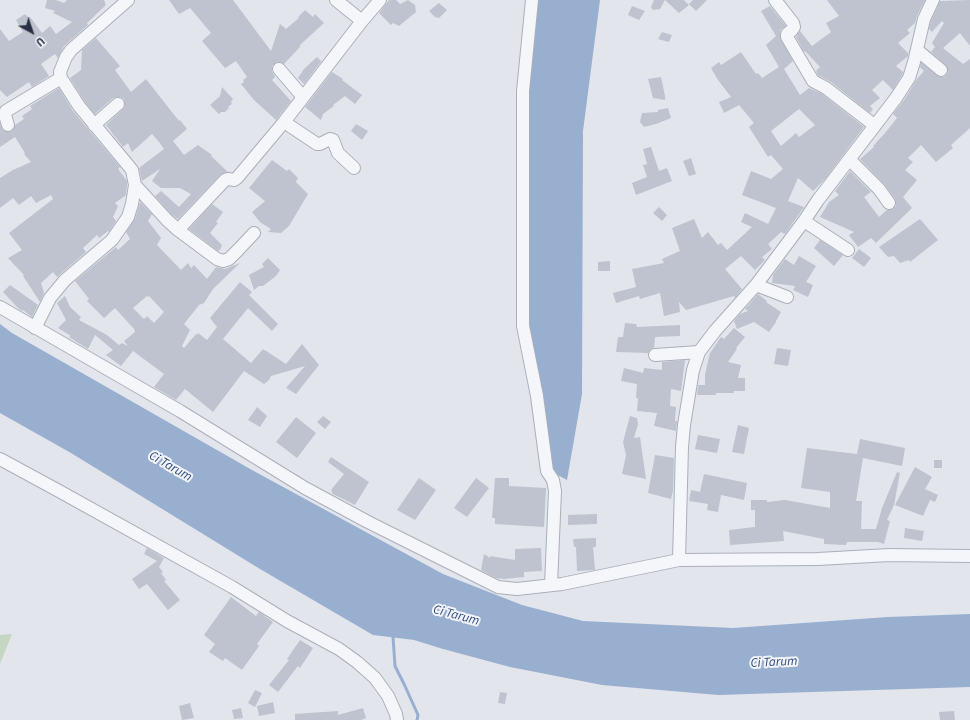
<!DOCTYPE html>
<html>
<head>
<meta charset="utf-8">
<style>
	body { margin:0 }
	#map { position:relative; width:970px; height:720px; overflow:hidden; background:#e2e5ec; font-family:"Source Sans 3",sans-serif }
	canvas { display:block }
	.north { position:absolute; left:12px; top:12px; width:40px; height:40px; -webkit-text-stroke:3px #f2f4f9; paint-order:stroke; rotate:140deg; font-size:11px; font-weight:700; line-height:16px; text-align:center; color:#283046 }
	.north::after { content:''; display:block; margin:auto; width:14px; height:18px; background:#283046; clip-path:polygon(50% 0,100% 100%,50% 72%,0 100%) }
</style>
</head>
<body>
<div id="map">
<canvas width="970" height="720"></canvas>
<div class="north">U</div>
</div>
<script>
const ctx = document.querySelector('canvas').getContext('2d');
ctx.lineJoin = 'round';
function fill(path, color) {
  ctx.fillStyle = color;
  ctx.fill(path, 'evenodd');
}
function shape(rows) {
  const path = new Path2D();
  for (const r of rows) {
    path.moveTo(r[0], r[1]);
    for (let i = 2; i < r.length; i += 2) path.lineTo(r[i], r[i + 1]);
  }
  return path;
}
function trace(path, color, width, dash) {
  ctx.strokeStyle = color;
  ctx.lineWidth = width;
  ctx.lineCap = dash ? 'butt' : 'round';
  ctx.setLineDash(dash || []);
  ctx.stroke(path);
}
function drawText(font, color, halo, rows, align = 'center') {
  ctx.font = font + ' "Source Sans 3",sans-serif';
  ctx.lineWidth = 4;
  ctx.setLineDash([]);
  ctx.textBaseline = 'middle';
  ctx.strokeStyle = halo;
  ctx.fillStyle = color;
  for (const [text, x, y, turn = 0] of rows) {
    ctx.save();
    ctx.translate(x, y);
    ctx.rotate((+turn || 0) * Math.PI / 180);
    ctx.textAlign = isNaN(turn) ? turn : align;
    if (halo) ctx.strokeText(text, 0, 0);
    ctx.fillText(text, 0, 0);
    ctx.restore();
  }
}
const green = shape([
	[12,634,0,664,0,635]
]);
const water = shape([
	[538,0,600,0,583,131,582,394,567,480,550,471,543,393,531,349,527,309,528,64],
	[0,324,12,333,252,470,443,574,522,605,583,621,733,628,888,617,970,614,970,687,718,695,602,685,510,667,443,649,414,640,373,635,260,569,71,453,0,413]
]);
const stream = shape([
	[394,634,393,637,395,666,405,686,418,715,417,720]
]);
const building = shape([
	[47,0,56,0,64,3,67,0,104,0,106,5,87,23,88,25,64,46,58,58,55,54,41,64,49,76,32,87,29,82,7,97,0,90,0,29,9,41,23,32,16,20,25,14,28,17,30,17,42,33,50,26,56,34,72,22,53,13,55,11,45,8],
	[169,0,233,0,271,51,280,24,286,29,299,18,298,17,305,10,313,17,315,14,324,23,300,45,300,47,284,64,278,62,272,66,272,71,275,77,272,80,291,101,276,120,254,100,241,84,244,82,243,80,247,77,236,61,225,68,202,41,211,33,190,8,179,14],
	[389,0,396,0,400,4,408,0,415,5,416,12,399,26,393,23,391,25,379,13],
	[654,0,665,0,660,9,653,10,651,7],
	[665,0,684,0,689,5,679,13],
	[693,0,707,0,696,11,689,4],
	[827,0,925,0,917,16,915,23,907,30,910,33,898,43,908,53,908,56,896,66,903,72,902,75,893,90,883,80,872,90,880,98,870,106,873,109,870,113,831,82,818,75,816,71,820,67,805,51,804,52,796,37,800,31,812,46,831,32,826,23,839,16],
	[970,0,970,46,960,33,943,48,963,64,970,59,970,128,951,145,953,148,936,162,921,145,908,158,913,162,905,170,917,180,903,197,912,208,876,243,871,238,858,247,849,235,854,232,820,217,829,202,839,195,835,191,850,171,871,192,864,197,879,217,887,210,893,209,896,206,895,199,885,185,860,159,874,147,873,146,885,133,897,118,893,114,904,100,917,79,924,71,920,67,921,63,939,77,944,77,947,74,948,71,946,65,931,52,935,47,932,43,944,23,942,21,932,32,929,29,931,21,940,1],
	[439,3,447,10,439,18,435,17,429,11],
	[632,6,645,11,639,20,628,15],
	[770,6,786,26,780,30,780,37,793,61,784,69,800,95,809,88,822,94,864,127,825,179,813,191,798,178,788,201,804,207,785,234,781,232,768,244,772,249,762,257,765,260,755,270,741,256,725,269,742,289,735,298,734,296,686,310,679,302,680,312,664,316,660,293,640,299,639,296,616,303,613,293,636,287,632,269,664,263,662,259,680,251,672,228,694,219,702,238,708,232,718,245,721,243,727,250,752,227,741,222,745,213,768,224,776,208,742,195,751,171,771,179,783,169,771,155,768,157,749,127,754,123,739,105,724,113,719,102,731,97,718,80,711,68,719,62,721,65,741,52,756,74,758,73,762,78,779,67,766,45,776,36,761,11],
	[799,109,815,125,799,137,796,133,781,146,771,131],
	[662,32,672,35,669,42,658,39],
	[96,38,120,66,115,70,131,92,146,79,179,121,180,120,187,129,173,141,184,155,198,145,212,155,211,156,228,172,220,175,178,219,172,215,155,196,161,191,179,207,191,194,180,188,161,188,152,181,160,169,142,181,139,168,164,149,159,142,152,134,132,152,128,143,123,147,106,125,123,109,125,106,124,99,120,97,113,98,95,114,85,102,70,78,81,70,82,50],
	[317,57,321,61,323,59,304,84,298,78,304,69],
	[332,72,343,79,342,80,362,95,355,104,345,96,333,105,334,106,323,114,321,120,305,107],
	[661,77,665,96,665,100,653,98,648,79],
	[222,87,233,99,231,102,232,104,228,107,229,108,225,112,221,112,219,114,210,105,220,96],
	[59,88,73,111,120,167,118,169,127,181,127,185,126,195,115,203,118,206,113,217,116,221,109,232,108,231,99,238,97,235,83,248,86,252,57,277,53,272,41,283,44,293,40,302,23,276,24,275,8,258,22,250,9,233,53,199,51,195,36,203,31,196,19,205,13,198,0,208,0,178,13,170,31,162,24,154,25,153,15,137,0,147,0,124,3,130,6,132,10,132,13,130,15,125,24,119,22,116,32,109,30,106],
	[668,108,671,118,656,124,644,127,640,122,642,113,658,112,658,110],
	[356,124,368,131,362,140,351,131],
	[651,147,659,171,667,168,672,181,636,195,632,183,647,177,643,165,647,164,643,149],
	[691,158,696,174,689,176,683,161],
	[272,160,287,171,289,169,298,178,296,182,308,194,289,226,281,233,268,232,271,229,260,222,252,212,265,201,249,188],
	[140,202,152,214,148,221,161,238,157,245,181,270,188,263,191,268,194,265,207,279,216,267,225,269,240,263,213,289,204,303,199,305,184,324,190,330,182,346,184,348,196,334,197,335,198,333,207,340,217,327,210,318,240,282,252,292,249,295,278,324,272,331,248,308,223,339,251,363,263,349,286,364,302,344,319,365,296,394,286,388,305,366,271,376,269,380,264,384,244,371,213,412,185,389,176,400,154,387,164,374,133,351,121,366,106,355,113,350,95,335,88,349,69,337,71,336,58,328,66,320,57,303,65,296,70,307,81,317,79,320,107,335,119,345,122,343,128,346,124,341,135,332,134,329,115,308,104,318,87,301,89,299,75,281,116,247,118,250,130,239,126,232,135,219],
	[147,296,148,297,149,296,164,312,154,323,147,316,144,319,133,308],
	[212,204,223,212,216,222,218,223,210,233,222,245,220,250,218,251,189,229],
	[659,207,667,215,662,221,653,213],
	[920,219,938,240,910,262,909,260,900,263,894,256,888,257,879,247],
	[820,240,843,255,834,266,814,248],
	[859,249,871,258,864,267,852,258],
	[799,256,816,266,806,282,813,285,808,297,793,290,795,286,772,283,773,275,785,259,794,265],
	[268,258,280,270,276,276,263,286,259,286,254,290,249,275,264,267,262,264],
	[610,261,610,271,598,271,598,262],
	[10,285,38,305,32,317,23,310,22,311,18,308,3,292],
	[758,294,767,301,766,302,781,312,776,321,776,322,769,332,754,322,737,329,734,321,740,314,748,311,745,309],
	[625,323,636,324,637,327,680,325,680,336,655,337,654,348,651,349,648,353,616,352,618,337,623,337],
	[734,328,745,337,736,348,737,349,728,362,741,365,738,378,745,378,745,391,734,391,734,393,716,393,716,395,697,395,698,385,705,385,705,374,710,353,721,337,724,339],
	[777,348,791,350,788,366,774,364],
	[685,360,681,391,671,389,670,406,676,407,675,421,677,421,676,431,654,426,657,413,637,411,638,398,636,398,637,384,621,381,624,368,643,373,644,368,662,370,662,362],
	[257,407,267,416,260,427,248,420],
	[323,416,331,422,325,429,317,422],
	[630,416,637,418,638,424,634,438,640,437,646,479,622,474,626,455,623,442],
	[296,417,316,433,297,458,276,442],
	[738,425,749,428,744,454,732,452],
	[698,435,720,439,717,453,695,449],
	[860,439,905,448,902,466,863,458,856,501,862,501,861,529,876,529,882,508,897,472,900,473,894,505,887,520,890,521,884,544,878,542,847,542,846,545,824,544,824,539,783,531,784,541,730,545,729,530,755,527,755,510,751,510,751,500,767,500,767,502,785,500,830,508,830,492,801,488,807,448,857,454],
	[655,455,674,458,673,491,671,499,648,493],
	[331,457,369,482,355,505,333,494,331,490,344,474,328,462],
	[934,460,942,460,942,468,934,468],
	[915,467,932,477,925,489,938,495,935,502,930,500,923,516,895,505],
	[704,474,747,483,744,500,721,495,718,512,707,510,708,504,689,501,691,490,700,492],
	[419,478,436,490,415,520,397,510],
	[476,478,489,488,467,517,454,508],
	[495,478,509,478,509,486,546,488,544,527,495,524,495,518,492,518],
	[597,514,597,524,568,525,568,515],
	[905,528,924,531,922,541,904,538],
	[596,538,596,547,593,547,595,570,577,571,576,547,574,547,573,539],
	[147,548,164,558,159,567,163,572,161,573,166,580,164,581,180,600,168,610,147,584,139,589,132,579,157,561,144,554],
	[541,548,542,571,524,572,524,577,504,579,496,578,481,570,484,554,490,558,490,556,515,560,515,549],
	[231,597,256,616,259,612,273,622,257,644,259,646,242,670,225,658,223,661,209,652,215,644,204,635],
	[300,640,313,648,300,668,298,666,278,692,269,685,289,660,287,659],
	[255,690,262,693,255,707,248,703],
	[500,692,507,693,505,704,498,703],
	[273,702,275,713,259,716,257,706],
	[190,703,194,718,182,720,179,706],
	[241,708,243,718,234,719,232,710],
	[363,708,366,718,361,720,295,720,295,714,338,711,338,715],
	[954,711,955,720,940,720,939,712]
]);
const street = shape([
	[336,0,362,21],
	[532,0,523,91,523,326,537,396,547,471,553,480,555,491,551,585],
	[775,0,793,23,794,27,792,30,787,34,787,37,813,81,826,88,874,125],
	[933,0,924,19,914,62,909,78,896,98,818,200,804,221,756,285,715,331,699,352,693,370,684,425,682,447,679,560,818,559,889,555,970,556],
	[917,50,941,70],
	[279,69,303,97],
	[284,122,317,144,320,144,330,139,333,140,338,153,354,168],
	[8,125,5,115,6,111,61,78],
	[94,125,118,104],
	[849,159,879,189,889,203],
	[135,185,167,220,178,230,225,180,228,179,234,180,237,178,284,122,362,21,380,0],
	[804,221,848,250],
	[178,230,217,259,223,261,229,259,238,250,254,233],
	[756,285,787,297],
	[0,307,180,411,305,488,368,522,498,587,517,589,562,584,679,560],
	[35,328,50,298,65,280,112,240,128,217,132,204,135,185,132,170,79,106,61,78,60,72,66,57,71,50,128,0],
	[655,355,699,352],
	[0,459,59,491,232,587,287,621,339,649,357,662,375,678,388,696,396,714,397,720]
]);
const waterNames = [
	["Ci Tarum",170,467,30],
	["Ci Tarum",456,616,15],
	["Ci Tarum",774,663,-3]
];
fill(green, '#c5d7c2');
fill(water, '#99afcf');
trace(stream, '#99afcf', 3);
fill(building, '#bec3cf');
trace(street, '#aaafba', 14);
trace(street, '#f5f6f9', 12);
drawText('italic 13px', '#2d4a7f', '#f2f4f9', waterNames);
</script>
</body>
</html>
